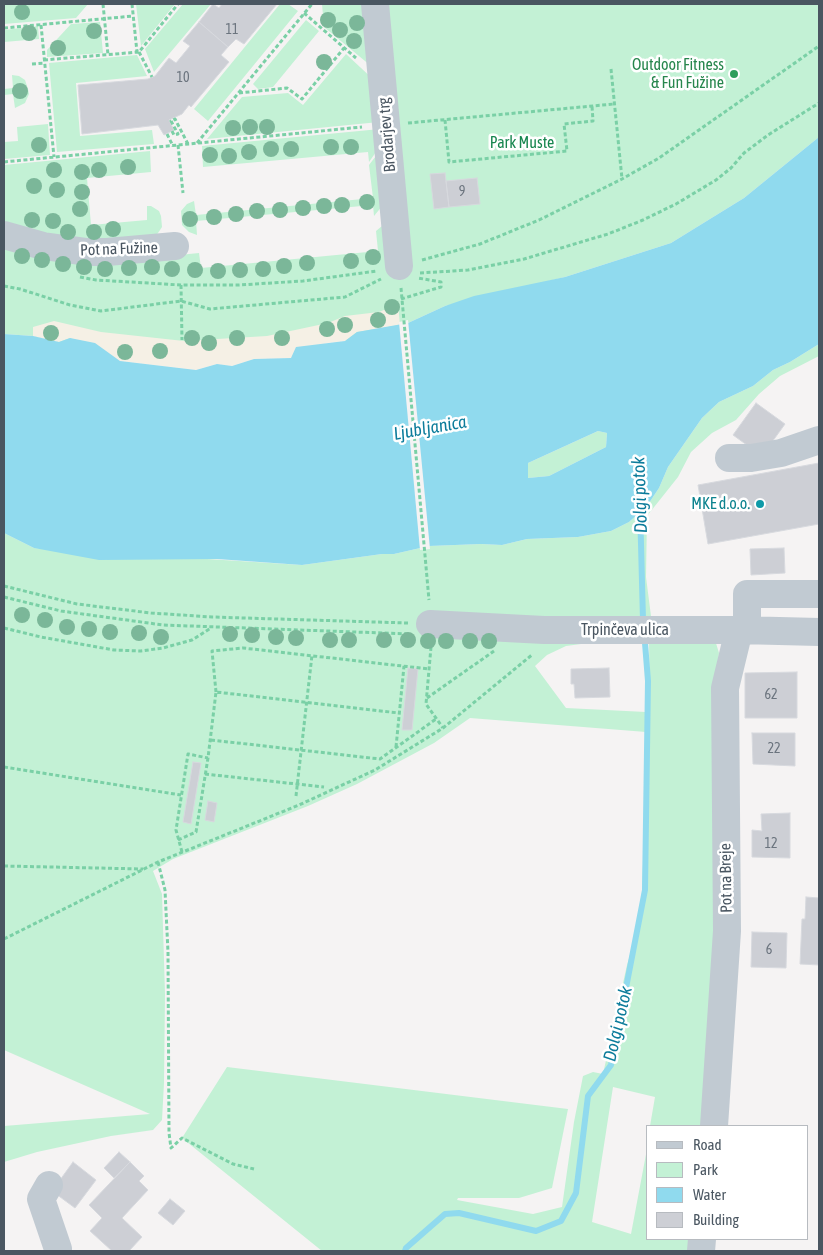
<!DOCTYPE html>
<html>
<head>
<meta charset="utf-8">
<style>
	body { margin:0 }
	#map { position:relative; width:823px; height:1255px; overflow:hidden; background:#f5f3f3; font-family:"Asap Condensed",sans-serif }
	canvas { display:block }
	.frame { position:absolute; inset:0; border:5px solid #4a5661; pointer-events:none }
	.legend { position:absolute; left:646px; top:1125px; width:162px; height:115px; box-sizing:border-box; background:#fff; border:1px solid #b7bbc0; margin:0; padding:6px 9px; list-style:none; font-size:15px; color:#4a5661 }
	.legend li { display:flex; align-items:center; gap:10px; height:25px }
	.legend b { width:25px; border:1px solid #b7bbc0 }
</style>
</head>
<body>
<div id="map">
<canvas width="823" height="1255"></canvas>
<div class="frame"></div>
<ul class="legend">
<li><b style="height:6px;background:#c1cad2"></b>Road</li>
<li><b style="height:14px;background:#c3f1d5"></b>Park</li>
<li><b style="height:14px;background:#90daee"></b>Water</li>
<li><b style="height:14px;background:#cdcfd5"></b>Building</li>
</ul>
</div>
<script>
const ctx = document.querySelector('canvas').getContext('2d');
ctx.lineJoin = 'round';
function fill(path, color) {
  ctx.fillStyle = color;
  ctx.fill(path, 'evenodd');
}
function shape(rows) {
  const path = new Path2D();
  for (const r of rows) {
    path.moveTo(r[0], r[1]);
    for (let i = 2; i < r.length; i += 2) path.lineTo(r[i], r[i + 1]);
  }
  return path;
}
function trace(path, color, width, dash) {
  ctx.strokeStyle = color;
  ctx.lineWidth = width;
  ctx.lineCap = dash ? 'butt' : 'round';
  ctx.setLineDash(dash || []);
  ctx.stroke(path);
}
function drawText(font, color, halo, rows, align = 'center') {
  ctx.font = font + ' "Asap Condensed",sans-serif';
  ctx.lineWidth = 5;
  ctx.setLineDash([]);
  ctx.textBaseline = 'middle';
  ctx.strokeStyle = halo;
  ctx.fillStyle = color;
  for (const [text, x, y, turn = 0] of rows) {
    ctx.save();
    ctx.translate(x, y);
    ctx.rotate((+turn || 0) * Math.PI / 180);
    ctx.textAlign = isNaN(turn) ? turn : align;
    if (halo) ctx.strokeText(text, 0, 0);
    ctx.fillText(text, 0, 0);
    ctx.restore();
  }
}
const green = shape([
	[4,4,88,4,76,18,4,24],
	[136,4,175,4,141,46],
	[183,4,211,4,154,72,145,49],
	[280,4,288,4,298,11,208,121,194,109],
	[322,4,819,4,819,137,744,198,671,243,565,277,445,306,408,323,345,341,59,342,33,336,4,334,4,245,129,260,199,253,201,268,378,251,376,231,382,226,383,205,374,216,373,205,196,221,197,235,189,232,182,225,181,211,187,204,194,201,196,215,373,198,369,165,382,148,381,145,369,162,368,152,203,167,202,146,380,129,379,122,207,139,242,97,288,93,303,105,346,54,375,81,371,66,324,27],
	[306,20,319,31,273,87,258,89,253,84],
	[100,22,103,53,47,57,47,50,71,24],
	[38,26,39,39,4,42,4,30],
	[137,55,147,76,76,83,80,136,152,130,154,144,57,152,49,63],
	[12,75,19,76,25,80,28,89,29,94,25,103,15,108,13,94,4,95,4,89,13,88],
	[48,124,50,155,4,159,4,142,18,141,17,127],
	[150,151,151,172,87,178,91,225,147,220,147,206,151,206,159,211,161,216,162,227,156,236,87,243,4,224,4,165],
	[819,344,819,356,780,376,759,394,736,420,712,433,691,452,678,477,647,516,646,577,652,624,596,642,566,646,547,655,535,666,566,708,646,712,646,732,470,718,434,743,357,784,308,806,173,859,153,871,162,894,165,994,164,1083,162,1120,153,1130,111,1136,37,1152,4,1162,4,1126,150,1114,4,1050,4,533,34,548,302,565,382,554,394,554,429,546,481,544,502,545,527,539,578,537,611,531,629,522,647,506,659,488,668,467,702,418,719,402,753,386,773,370,790,362],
	[598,431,607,433,606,447,549,476,528,478,528,463],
	[649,637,715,640,719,653,716,679,716,896,703,1126,650,1126,655,1097,613,1087,592,1222,631,1234,647,1149,647,1239,691,1239,689,1251,322,1251,182,1138,227,1067,568,1109,552,1188,519,1198,458,1198,457,1200,533,1214,562,1207,574,1122,583,1076,593,1072,603,1074,627,965,641,918,645,809,650,733]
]);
const sand = shape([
	[398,304,400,325,357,332,345,341,327,343,291,358,254,359,232,366,217,364,196,370,120,361,70,338,59,342,33,336,33,327,54,321,101,332,184,341,267,336,328,323,345,316,379,312]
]);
const water = shape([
	[819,137,819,344,790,362,773,370,753,386,719,402,702,418,668,467,659,488,647,506,629,522,611,531,578,537,527,539,502,545,481,544,429,546,394,554,382,554,302,565,217,559,99,560,34,548,4,533,4,334,33,336,59,342,70,338,95,343,120,361,196,370,217,364,232,366,254,359,291,358,296,347,345,341,357,332,408,323,445,306,474,296,565,277,671,243,744,198],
	[598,431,607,433,606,447,549,476,528,478,528,463]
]);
const pier = shape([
	[408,320,430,549,420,550,399,322]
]);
const stream = shape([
	[640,506,643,620],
	[405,1251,406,1248,445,1214,459,1213,536,1231,561,1221,576,1193,588,1096,611,1065,645,890,648,681,645,643]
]);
const building = shape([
	[213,4,219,8,222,4,277,4,244,44,236,39,228,47,199,22,213,4],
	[199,22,228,47,221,55,229,62,191,107,189,105,182,114,169,120,174,130,164,135,158,125,82,134,78,85,148,79,155,76,169,58,176,63,190,46,183,41,199,22],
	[445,173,449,207,434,209,430,174,445,173],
	[477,178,480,204,449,207,446,181,477,178],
	[756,403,785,424,762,456,733,435,756,403],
	[819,463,819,524,708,544,698,485,819,463],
	[784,548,785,573,751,575,750,549,784,548],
	[408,668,418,669,412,730,402,730,408,668],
	[609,668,610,697,575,698,574,684,571,684,571,669,609,668],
	[797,672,797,718,745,718,745,673,797,672],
	[752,733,795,733,795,766,753,764,752,733],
	[193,762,201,763,191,824,183,822,193,762],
	[208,801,217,803,214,822,205,820,208,801],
	[790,813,790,858,752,857,752,830,762,831,761,814,790,813],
	[806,897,819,898,819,965,800,964,802,919,805,919,806,897],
	[752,932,787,933,786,968,751,967,752,932],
	[119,1152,130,1162,114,1178,104,1168,119,1152],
	[73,1162,96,1180,75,1208,52,1191,73,1162],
	[130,1162,144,1176,139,1181,148,1190,122,1218,142,1237,129,1251,112,1251,90,1231,102,1218,89,1205,130,1162],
	[170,1199,185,1211,173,1225,158,1213,170,1199]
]);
const path = shape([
	[103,4,108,55],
	[132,4,137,52],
	[304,13,356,58],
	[41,25,54,157],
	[4,28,133,16],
	[139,52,152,77],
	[44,60,139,52,178,4],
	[32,64,45,63],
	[611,69,622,179],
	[239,93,287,88,302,99,344,48],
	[445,120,449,162,567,151,564,124,593,121,592,106],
	[408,123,614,104],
	[172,131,174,135,178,134,171,121,175,119,188,144],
	[167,134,173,146],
	[197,143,312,4],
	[178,145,183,193],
	[4,162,362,127],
	[422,260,480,244,539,220,622,179,659,158,819,46],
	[420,273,468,270,524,259,608,234,643,220,676,204,716,180,731,168,744,153,768,135,819,103],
	[80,277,96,280,181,285,239,285,303,281,377,271],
	[181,285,182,340],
	[4,286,20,289,70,305,101,311,181,301,210,309,345,297,381,279],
	[401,288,429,600],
	[401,299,441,287,441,282,418,278],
	[4,586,77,604,151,613,212,617,408,623],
	[4,597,61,611,163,625,410,634],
	[4,628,41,637,114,650,141,651,163,648,192,640,211,628],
	[431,647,426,704,443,728],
	[216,692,212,651,243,648,429,669],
	[427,698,494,651],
	[211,740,380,759,436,719],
	[396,747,404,666],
	[4,767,181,795],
	[205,774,324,787],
	[296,796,312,655],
	[178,840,196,832,208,758,216,692,399,713],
	[182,852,176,830,188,754,208,758],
	[158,862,165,890,168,952,169,1133,171,1148,182,1138,233,1164,254,1169],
	[4,866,143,869],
	[4,939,158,862,299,805,375,770,443,728,533,654]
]);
const minor = shape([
	[375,4,399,266],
	[4,235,43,246,87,252,107,252,175,246],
	[729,458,751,458,781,453,819,440],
	[430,624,544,630,739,630,819,632],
	[747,631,747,594,819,594],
	[714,1126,727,931,725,688,739,630],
	[49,1185,41,1199,58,1249],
	[701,1251,702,1239]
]);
const trees = [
	[22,12],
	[328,20],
	[357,23],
	[340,30],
	[94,31],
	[29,33],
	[354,41],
	[58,48],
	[324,62],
	[20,91],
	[250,127],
	[267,127],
	[233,128],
	[39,145],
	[331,147],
	[351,147],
	[271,149],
	[291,149],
	[249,152],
	[210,155],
	[229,156],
	[128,167],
	[54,170],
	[99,170],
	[82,172],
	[34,186],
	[57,190],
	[82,192],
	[367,202],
	[342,205],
	[324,206],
	[303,208],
	[80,209],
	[280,210],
	[257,211],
	[236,214],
	[214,217],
	[190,219],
	[32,220],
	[53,221],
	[113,229],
	[68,232],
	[94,232],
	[22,256],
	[373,257],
	[42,260],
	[351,261],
	[307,263],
	[63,264],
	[284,266],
	[84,267],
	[152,267],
	[129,268],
	[105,269],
	[172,269],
	[263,269],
	[195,270],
	[240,270],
	[218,271],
	[392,307],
	[378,320],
	[345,325],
	[327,329],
	[51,333],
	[192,338],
	[237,338],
	[282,338],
	[209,343],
	[160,351],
	[125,352],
	[22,615],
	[45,620],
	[67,627],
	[89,629],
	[110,632],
	[139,633],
	[230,634],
	[252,635],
	[161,637],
	[276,637],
	[296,638],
	[330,640],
	[349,640],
	[384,640],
	[408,640],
	[428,641],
	[446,641],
	[470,641],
	[489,641]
];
const markers = [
	[734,74,5,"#2e9e5b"],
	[760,504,5,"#0f9aa8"]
];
const numberNames = [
	["11",232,30],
	["10",183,78],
	["9",462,192],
	["62",771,695],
	["22",774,749],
	["12",771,844],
	["6",769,950]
];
const leisureNames = [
	["Outdoor Fitness",724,65],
	["& Fun Fužine",724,83]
];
const streetNames = [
	["Brodarjev trg",387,135,-95],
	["Pot na Fužine",119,249,-2],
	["Trpinčeva ulica",625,630],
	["Pot na Breje",726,878,-91]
];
const parkNames = [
	["Park Muste",522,143]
];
const cultureNames = [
	["MKE d.o.o.",750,504]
];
const waterNames = [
	["Ljubljanica",430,428,-10],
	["Dolgi potok",640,495,-92],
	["Dolgi potok",618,1024,-77]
];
fill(green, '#c3f1d5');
fill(sand, '#f5f0e5');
fill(water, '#90daee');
fill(pier, '#f5f3f3');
trace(stream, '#90daee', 6);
fill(building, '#cdcfd5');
trace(building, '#d7d9de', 1);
trace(path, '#7ad0a6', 3, [4, 2.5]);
trace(minor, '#c1cad2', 28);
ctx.fillStyle = '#7bb799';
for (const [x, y] of trees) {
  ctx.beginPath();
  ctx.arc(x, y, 8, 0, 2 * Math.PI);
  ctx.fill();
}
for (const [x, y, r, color] of markers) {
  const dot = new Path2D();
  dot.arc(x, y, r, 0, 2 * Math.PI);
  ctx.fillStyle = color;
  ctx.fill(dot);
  trace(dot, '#fff', 2);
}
drawText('14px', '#6b747e', null, numberNames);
drawText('16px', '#27864d', '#fff', leisureNames, 'right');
drawText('16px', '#4a5661', '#fff', streetNames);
drawText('16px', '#17864f', '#fff', parkNames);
drawText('16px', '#0d838f', '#fff', cultureNames, 'right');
drawText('italic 18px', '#0c7c9b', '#fff', waterNames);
</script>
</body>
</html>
